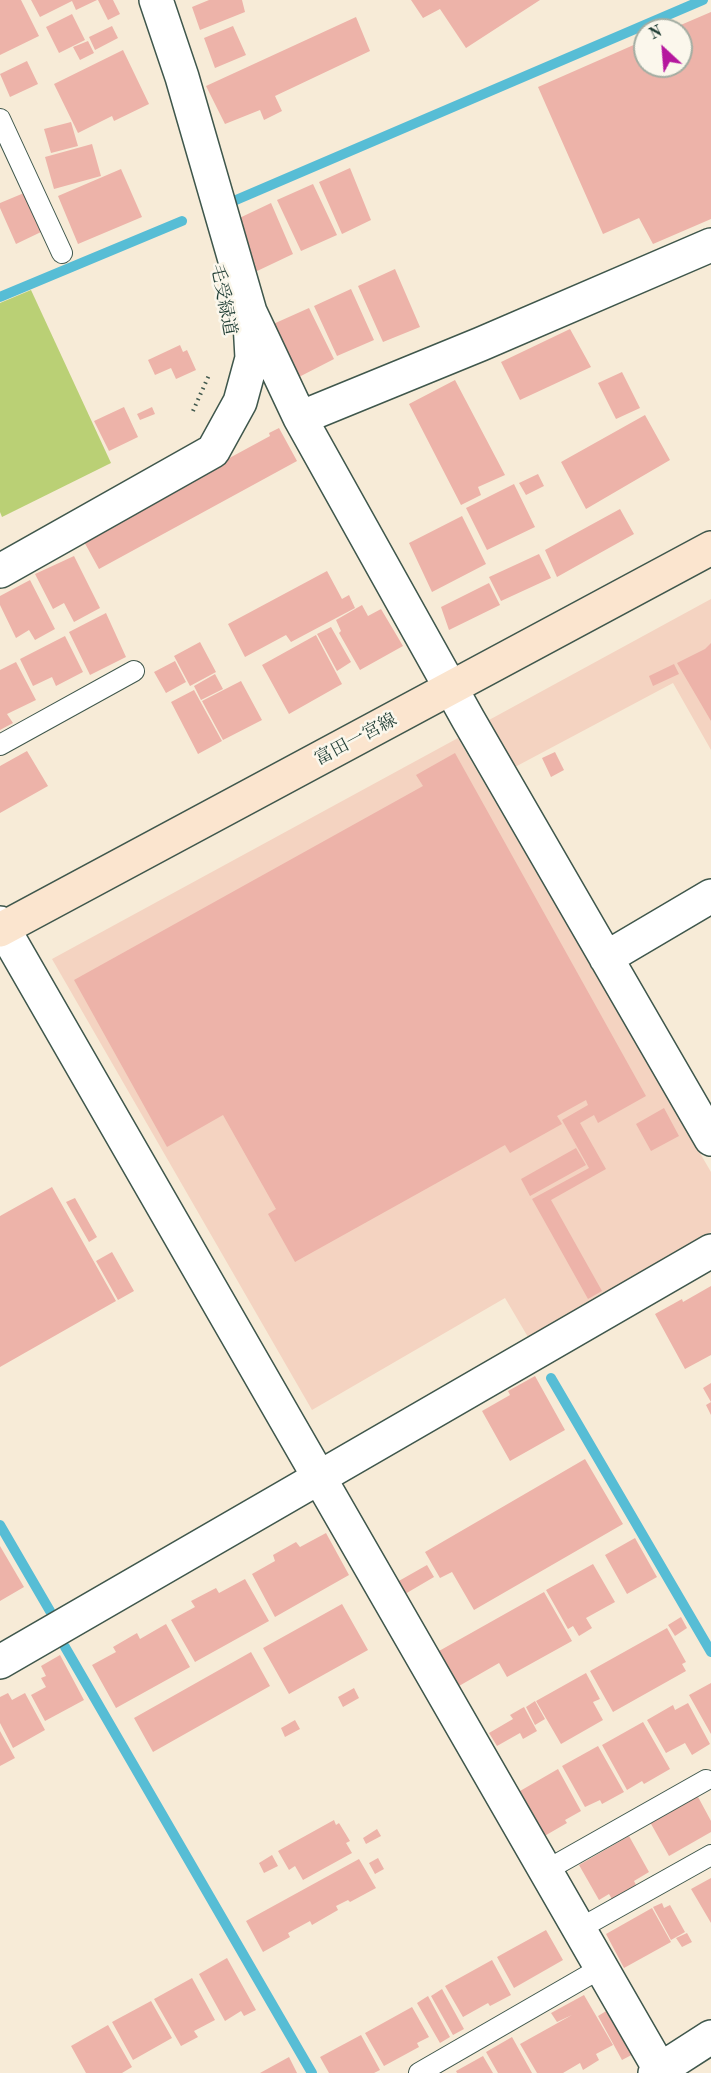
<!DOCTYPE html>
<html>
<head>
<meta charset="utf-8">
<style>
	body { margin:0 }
	#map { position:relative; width:711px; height:2073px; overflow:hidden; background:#f7ebd7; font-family:"Old Standard TT",serif }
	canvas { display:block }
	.north { position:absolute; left:633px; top:18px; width:60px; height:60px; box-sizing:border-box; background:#fbf7ec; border:2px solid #a3ada2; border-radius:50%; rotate:334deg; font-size:16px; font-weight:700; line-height:24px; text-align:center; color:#1f3d34 }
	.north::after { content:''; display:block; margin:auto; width:21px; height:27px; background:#b5179e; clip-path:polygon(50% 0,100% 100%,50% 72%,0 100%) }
</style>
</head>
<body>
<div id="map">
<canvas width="711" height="2073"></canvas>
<div class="north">N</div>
</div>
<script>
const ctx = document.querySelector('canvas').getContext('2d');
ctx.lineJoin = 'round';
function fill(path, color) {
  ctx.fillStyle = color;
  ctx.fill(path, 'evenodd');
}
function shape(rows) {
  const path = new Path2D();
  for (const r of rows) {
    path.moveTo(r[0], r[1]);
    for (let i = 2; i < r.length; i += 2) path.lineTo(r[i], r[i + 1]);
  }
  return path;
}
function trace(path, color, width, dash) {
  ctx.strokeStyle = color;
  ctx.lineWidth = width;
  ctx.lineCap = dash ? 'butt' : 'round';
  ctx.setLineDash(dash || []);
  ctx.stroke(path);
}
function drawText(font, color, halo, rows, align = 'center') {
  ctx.font = font + ' "Old Standard TT","Noto Serif JP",serif';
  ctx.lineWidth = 5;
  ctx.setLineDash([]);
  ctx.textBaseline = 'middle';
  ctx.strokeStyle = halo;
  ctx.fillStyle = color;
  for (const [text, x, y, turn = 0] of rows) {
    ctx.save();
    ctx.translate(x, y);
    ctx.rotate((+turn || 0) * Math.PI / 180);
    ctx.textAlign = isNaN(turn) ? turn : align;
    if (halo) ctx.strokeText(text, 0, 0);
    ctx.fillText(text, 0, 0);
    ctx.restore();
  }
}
const built = shape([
	[711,599,711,750,673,683,515,767,489,720],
	[458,738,711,1172,711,1232,528,1337,505,1298,312,1410,52,959]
]);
const green = shape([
	[31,290,111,463,2,517,0,512,0,303]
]);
const stream = shape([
	[236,200,703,0],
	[0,297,182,221],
	[551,1378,711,1652],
	[0,1525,50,1611],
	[65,1647,312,2073]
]);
const building = shape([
	[0,0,21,0,39,36,0,55],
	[31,0,97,0,76,10,72,1,40,17],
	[98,0,113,0,120,14,108,20],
	[209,0,242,0,245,12,200,30,192,7],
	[411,0,540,0,466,48,440,9,423,18],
	[711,12,711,219,653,244,639,218,603,234,538,87,645,40,645,66,681,66,681,30,669,30],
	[72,14,85,40,59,53,46,27],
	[356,17,370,51,275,96,282,111,264,120,260,110,225,124,206,86],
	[112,26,118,38,95,50,89,37],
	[233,26,246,55,215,68,204,38],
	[88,41,94,53,80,60,73,47],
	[123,50,149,104,114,121,112,116,78,133,54,84],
	[27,61,38,84,10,97,0,74],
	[71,122,78,146,51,153,44,129],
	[92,144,101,176,54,189,45,157],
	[350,168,371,220,342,234,319,182],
	[121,169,142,217,78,244,58,196],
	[313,184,337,235,301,251,277,200],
	[24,193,41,232,16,244,0,208,0,203],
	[271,203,293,254,255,272,231,222],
	[395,269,420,327,383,342,358,286],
	[351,289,374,340,337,356,314,306],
	[309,308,334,359,297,378,271,325],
	[570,329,591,367,520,400,501,362],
	[180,345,183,352,187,350,196,370,176,379,171,368,155,375,148,360],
	[622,372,640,408,616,419,598,383],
	[455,380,505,475,478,487,481,495,461,505,409,404],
	[124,407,138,437,109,451,94,421],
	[152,407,155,414,140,420,137,414],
	[645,415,670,460,586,509,561,462],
	[279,428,297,461,99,569,82,538,270,436,269,433],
	[538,474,544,486,526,495,519,483],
	[514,484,535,527,487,550,466,508],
	[620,509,634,534,557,577,545,550],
	[462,516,486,564,432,592,409,543],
	[539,554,551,578,501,601,489,577],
	[74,556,100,608,74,622,64,603,53,609,35,574],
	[327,571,342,599,349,595,355,608,291,642,286,635,245,657,228,624],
	[30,580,55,629,35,640,29,630,16,638,0,605,0,596],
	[489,583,500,605,449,630,441,607],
	[362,605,368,616,381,609,403,646,360,670,339,633,341,631,336,620],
	[106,613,126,657,90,675,69,632],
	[331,627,351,662,337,671,317,634],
	[316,635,342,684,289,714,262,665],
	[65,636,83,672,56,686,52,677,33,686,20,659],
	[200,642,216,672,190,686,174,656],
	[711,643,711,721,677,663,705,649],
	[175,661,186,682,166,693,154,672],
	[16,662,36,700,7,714,13,723,0,730,0,670],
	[674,664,679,674,653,686,649,676],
	[215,674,223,689,201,700,194,686],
	[241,681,262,720,223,740,202,701],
	[194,690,222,741,198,754,171,702],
	[27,751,48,786,0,813,0,766],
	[555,752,564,770,551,777,542,758],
	[455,753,646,1096,598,1123,594,1115,580,1123,606,1169,551,1200,602,1291,588,1299,532,1199,589,1168,562,1120,588,1105,586,1100,557,1116,562,1124,510,1153,505,1145,295,1262,268,1214,276,1209,223,1115,167,1147,74,980,423,786,416,775],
	[664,1108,679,1136,651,1151,636,1124],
	[576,1148,586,1165,530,1196,521,1179],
	[52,1187,116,1301,0,1367,0,1216],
	[75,1198,97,1237,89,1242,66,1202],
	[112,1252,134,1291,118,1300,96,1261],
	[711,1286,711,1355,685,1369,655,1314,682,1299,683,1302],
	[535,1376,565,1430,510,1461,482,1411,510,1395,508,1391],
	[711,1383,711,1415,706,1405,711,1402,703,1388],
	[585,1459,623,1524,474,1610,452,1572,440,1578,425,1552],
	[326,1533,349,1575,275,1617,252,1574,275,1561,273,1555,296,1542,300,1547],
	[635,1538,657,1577,627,1594,605,1555],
	[0,1546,24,1587,0,1601],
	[593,1564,615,1602,586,1618,592,1628,579,1636,573,1626,568,1629,546,1590],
	[427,1565,434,1577,405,1594,397,1582],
	[245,1579,269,1621,195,1662,171,1620,195,1607,191,1601,216,1588,219,1593],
	[544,1592,572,1641,507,1677,499,1663,459,1686,439,1651],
	[342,1604,368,1650,289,1694,263,1648],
	[681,1617,687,1628,675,1636,668,1625],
	[166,1624,190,1667,116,1708,92,1665,116,1652,113,1647,137,1633,140,1639],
	[667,1628,686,1662,682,1664,686,1671,613,1712,590,1671],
	[251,1652,270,1686,153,1752,134,1718],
	[60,1655,84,1700,45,1721,31,1695,46,1687,41,1678,46,1676,41,1666],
	[586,1673,600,1699,593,1702,603,1720,561,1744,536,1701],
	[711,1683,711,1734,689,1695],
	[354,1688,359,1698,343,1707,338,1697],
	[8,1693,12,1700,25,1693,45,1730,13,1748,0,1723,0,1697],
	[535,1701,545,1719,535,1725,526,1707],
	[688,1703,710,1744,692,1755,685,1743,666,1753,647,1720,673,1705,675,1710],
	[524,1707,537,1731,523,1739,520,1733,497,1746,489,1733,513,1719,510,1715],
	[295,1720,300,1729,285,1737,281,1728],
	[643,1722,670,1769,644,1784,642,1781,627,1790,602,1745],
	[0,1731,15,1758,0,1766],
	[598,1746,624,1792,602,1804,600,1800,585,1807,562,1766],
	[558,1769,581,1811,565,1820,567,1823,541,1838,531,1820,535,1818,520,1791],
	[697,1795,711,1821,711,1832,669,1856,650,1822],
	[334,1820,336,1825,339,1823,350,1841,346,1843,352,1853,303,1880,295,1866,289,1870,278,1851],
	[377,1829,381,1836,366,1844,363,1838],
	[629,1836,649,1872,634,1881,636,1885,612,1899,609,1894,599,1900,579,1865],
	[272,1855,278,1866,264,1873,259,1863],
	[378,1858,384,1869,375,1874,369,1863],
	[359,1859,376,1888,350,1902,348,1900,336,1906,338,1910,312,1925,310,1921,288,1933,290,1937,263,1952,246,1921],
	[711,1878,711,1923,691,1889],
	[662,1903,664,1908,670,1905,685,1932,671,1940,653,1907],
	[652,1908,671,1942,624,1968,606,1934],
	[546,1930,563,1960,514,1988,497,1957],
	[687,1933,692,1942,682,1947,676,1938],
	[227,1958,256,2010,244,2016,241,2011,225,2021,199,1974],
	[492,1960,511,1995,490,2006,488,2003,463,2017,445,1986],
	[192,1978,215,2020,194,2031,198,2037,181,2046,154,1999],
	[442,1989,464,2029,453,2035,431,1996],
	[584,1995,613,2045,596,2054,599,2060,583,2070,580,2063,563,2073,537,2073,520,2044,572,2015,557,2022,551,2013],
	[428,1996,450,2037,440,2043,417,2003],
	[151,2001,172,2038,133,2060,112,2022],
	[616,2005,641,2050,622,2060,598,2016],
	[412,2007,429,2037,417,2043,419,2047,384,2066,365,2033],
	[108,2025,132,2067,122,2073,86,2073,71,2046],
	[361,2035,380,2070,374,2073,329,2073,320,2057],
	[512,2037,532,2073,498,2073,486,2052],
	[483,2056,493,2073,457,2073,456,2071],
	[289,2057,297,2073,260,2073]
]);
const path = shape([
	[193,411,209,375]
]);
const lane = shape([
	[0,119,62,253],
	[0,745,134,671],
	[545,1871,706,1780],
	[579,1929,711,1855],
	[419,2073,601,1968]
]);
const street = shape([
	[156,0,182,77,250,312,300,418,468,719,711,1139],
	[300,418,481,344,711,245],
	[0,571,213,451,240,402,252,358,250,322],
	[0,923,662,2073],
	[606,958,711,896],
	[0,1662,711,1251],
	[655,2073,711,2037]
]);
const secondary = shape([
	[0,930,711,548]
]);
const streetNames = [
	["毛受緑道",223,300,79],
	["富田一宮線",356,740,-28]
];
fill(built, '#f4d3c1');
fill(green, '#bad075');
trace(stream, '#57bdd5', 10);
fill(building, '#edb3a9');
trace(lane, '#3f574c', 22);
trace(street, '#3f574c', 36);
trace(secondary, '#3f574c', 36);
trace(path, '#3f574c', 4, [1.5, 4.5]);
trace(lane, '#fff', 20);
trace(street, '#fff', 33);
trace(secondary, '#fbe5cf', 33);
drawText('18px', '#1f3d34', '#fbf7ec', streetNames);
</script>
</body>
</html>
